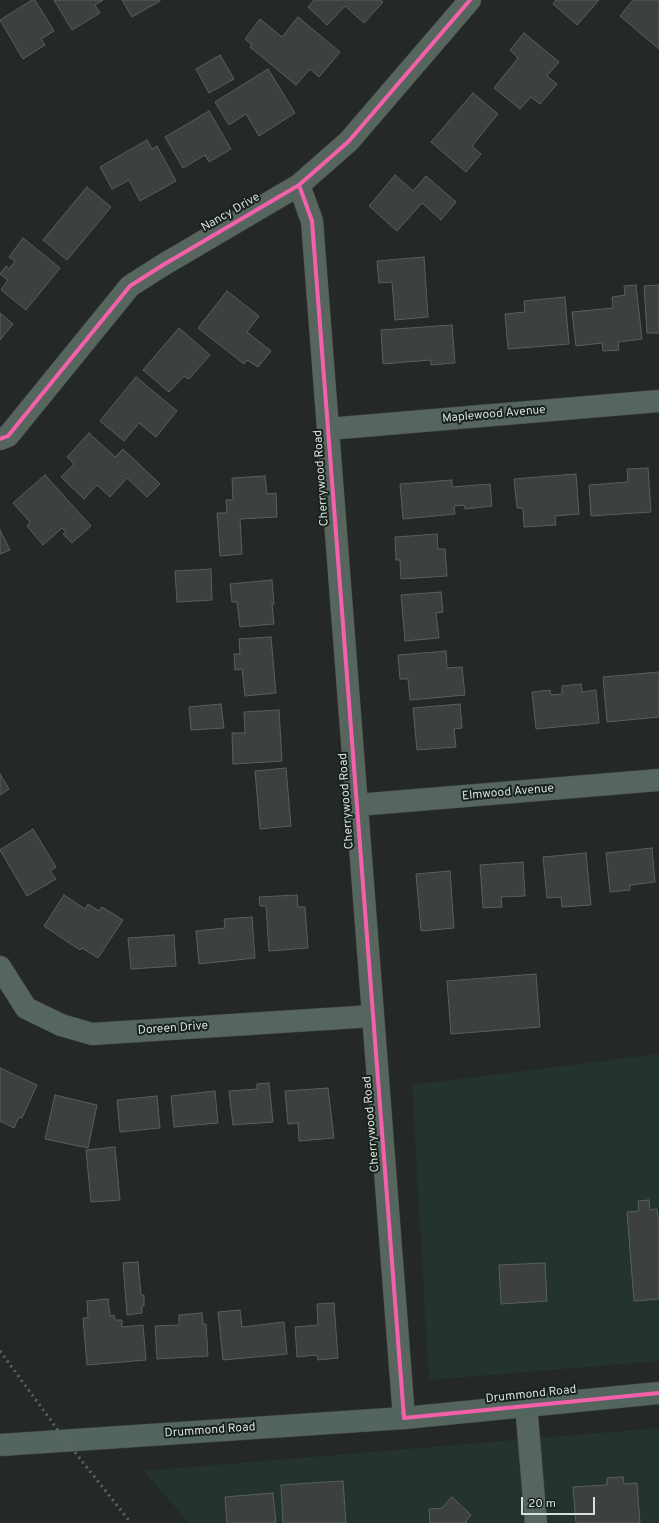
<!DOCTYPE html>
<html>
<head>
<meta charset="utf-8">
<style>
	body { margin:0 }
	#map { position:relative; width:659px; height:1523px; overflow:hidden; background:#242927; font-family:Overpass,sans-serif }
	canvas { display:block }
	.scale { position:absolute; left:521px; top:1497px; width:74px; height:18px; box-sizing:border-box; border:2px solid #d7dedb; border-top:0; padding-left:5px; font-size:12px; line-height:14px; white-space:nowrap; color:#d7dedb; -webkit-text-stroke:3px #18221d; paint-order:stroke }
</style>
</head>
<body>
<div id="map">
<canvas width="659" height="1523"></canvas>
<div class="scale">20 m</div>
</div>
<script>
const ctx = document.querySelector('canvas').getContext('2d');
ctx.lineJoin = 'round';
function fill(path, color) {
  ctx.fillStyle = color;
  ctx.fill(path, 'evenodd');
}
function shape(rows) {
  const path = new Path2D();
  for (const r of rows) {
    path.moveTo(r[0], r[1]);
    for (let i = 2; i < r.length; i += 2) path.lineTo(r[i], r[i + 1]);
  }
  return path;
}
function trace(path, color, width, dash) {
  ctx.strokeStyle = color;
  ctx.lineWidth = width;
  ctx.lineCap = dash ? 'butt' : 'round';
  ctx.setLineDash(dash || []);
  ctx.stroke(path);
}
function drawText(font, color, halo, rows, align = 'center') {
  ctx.font = font + ' Overpass,sans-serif';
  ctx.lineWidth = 4;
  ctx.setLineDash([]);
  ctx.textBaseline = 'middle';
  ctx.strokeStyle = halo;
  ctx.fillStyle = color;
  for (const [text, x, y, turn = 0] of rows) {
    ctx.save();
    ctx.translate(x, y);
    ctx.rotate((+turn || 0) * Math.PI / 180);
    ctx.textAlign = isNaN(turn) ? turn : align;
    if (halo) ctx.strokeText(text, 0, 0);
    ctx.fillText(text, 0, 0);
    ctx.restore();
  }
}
const built = shape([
	[659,1054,659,1361,429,1380,412,1085],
	[659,1428,659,1523,189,1523,144,1471]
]);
const building = shape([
	[32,0,35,0,54,31,41,39,45,45,23,59,0,20,32,0],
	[54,0,103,0,95,5,100,13,72,30,54,0],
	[122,0,160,0,160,1,132,17,122,0],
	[314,0,380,0,383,2,364,23,345,6,327,25,308,7,314,0],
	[556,0,599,0,577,25,553,4,556,0],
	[633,0,659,0,659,49,620,16,633,0],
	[298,17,340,52,319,77,310,69,296,85,250,47,252,45,245,39,260,19,282,37,298,17],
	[524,33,559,62,547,76,557,84,540,104,531,97,520,109,494,88,518,58,510,50,524,33],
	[220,55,234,79,209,93,196,69,220,55],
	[268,69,295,113,259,136,246,114,229,125,215,102,268,69],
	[473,93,498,114,472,146,481,154,466,172,431,142,473,93],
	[209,111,231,149,209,162,205,155,183,168,165,137,209,111],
	[147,140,152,149,157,146,176,181,140,201,129,180,112,189,100,167,147,140],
	[395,175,413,191,426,176,456,202,441,220,422,203,397,231,369,206,395,175],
	[87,187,111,207,67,260,43,240,87,187],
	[23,238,60,268,26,310,1,290,8,280,0,274,6,266,9,269,15,261,9,257,23,238],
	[424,257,428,317,395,320,392,282,379,283,377,261,424,257],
	[636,285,642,339,618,342,619,350,603,351,602,343,576,346,572,312,613,308,612,297,625,295,624,286,636,285],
	[659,285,659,333,647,333,644,286,659,285],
	[227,291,259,316,247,332,271,351,258,367,247,360,244,364,198,328,227,291],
	[565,297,569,344,508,349,505,314,525,312,524,301,565,297],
	[0,313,13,324,0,340,0,313],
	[452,325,455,363,431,365,431,360,383,364,381,330,452,325],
	[179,328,210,355,189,379,184,376,169,392,143,370,179,328],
	[136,377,177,411,156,437,139,423,124,441,100,421,136,377],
	[89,433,115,457,123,449,160,484,147,497,127,478,110,497,97,485,84,499,61,477,74,464,67,457,89,433],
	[648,468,651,512,591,516,589,485,628,482,627,469,648,468],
	[576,474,579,514,555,516,556,525,524,527,523,508,517,508,514,479,576,474],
	[45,475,91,526,72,543,63,534,66,532,62,528,43,545,27,526,30,522,13,503,45,475],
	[265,476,267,494,276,493,277,517,240,519,242,554,220,556,217,513,227,513,226,500,233,500,232,478,265,476],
	[452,480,452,487,490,484,492,506,465,509,464,505,454,506,455,514,403,519,400,484,452,480],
	[0,530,10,550,0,554,0,530],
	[437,534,438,549,445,549,447,576,401,579,400,560,396,560,395,537,437,534],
	[211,569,212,600,177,602,175,571,211,569],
	[272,580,274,604,272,604,274,624,240,627,237,602,232,602,230,584,272,580],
	[441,592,443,612,436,613,439,638,405,641,401,595,441,592],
	[271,637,276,693,245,696,242,669,235,670,234,654,240,654,239,639,271,637],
	[446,651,447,668,462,667,465,695,410,700,408,679,400,679,398,655,446,651],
	[659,672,659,717,607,722,603,677,659,672],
	[581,684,582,692,596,690,599,723,536,729,532,692,550,690,551,695,562,694,562,686,581,684],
	[221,704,224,728,191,730,189,707,221,704],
	[460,704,462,728,454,729,456,747,417,750,413,708,460,704],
	[279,710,282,761,233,764,232,733,245,733,244,712,279,710],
	[286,768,291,826,260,829,255,771,286,768],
	[0,774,9,789,0,795,0,774],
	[33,829,56,867,50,871,56,879,27,896,0,850,33,829],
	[652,848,655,882,630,885,630,890,610,892,606,853,652,848],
	[586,853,591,905,562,907,561,897,547,898,543,857,586,853],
	[523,862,525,896,501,897,502,907,483,908,480,865,523,862],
	[450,871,454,928,421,931,416,874,450,871],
	[64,895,85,909,88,904,99,911,102,907,123,920,98,958,82,948,80,950,44,926,64,895],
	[297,895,298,907,305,907,308,948,269,951,266,906,260,906,259,897,297,895],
	[252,917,255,958,199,964,196,931,225,928,224,919,252,917],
	[174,935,176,966,131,969,128,938,174,935],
	[536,974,540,1027,451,1034,447,981,536,974],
	[0,1068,37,1085,22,1118,19,1117,14,1128,0,1121,0,1068],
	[269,1083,273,1122,233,1125,229,1091,257,1089,257,1084,269,1083],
	[328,1088,334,1138,299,1141,298,1123,288,1124,285,1091,328,1088],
	[215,1091,218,1123,174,1127,171,1096,215,1091],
	[55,1095,97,1105,88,1148,45,1139,55,1095],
	[157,1096,160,1128,120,1132,117,1100,157,1096],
	[115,1147,120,1200,91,1202,86,1150,115,1147],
	[649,1200,650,1210,657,1209,658,1219,659,1219,659,1299,634,1301,627,1212,639,1211,638,1201,649,1200],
	[138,1262,141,1295,144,1295,144,1306,142,1306,142,1313,127,1315,123,1263,138,1262],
	[545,1263,547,1301,501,1304,499,1265,545,1263],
	[108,1299,110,1316,114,1315,115,1320,122,1320,122,1327,143,1325,146,1360,87,1365,83,1318,88,1318,87,1301,108,1299],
	[334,1303,338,1358,318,1360,317,1355,297,1357,295,1327,318,1325,317,1304,334,1303],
	[240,1310,242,1327,284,1322,287,1354,223,1360,218,1312,240,1310],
	[202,1313,203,1324,206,1324,208,1356,157,1359,155,1326,179,1325,179,1315,202,1313],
	[623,1477,624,1484,637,1483,640,1523,576,1523,573,1487,607,1485,607,1478,623,1477],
	[343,1481,346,1523,283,1523,281,1485,343,1481],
	[273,1493,276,1523,227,1523,225,1497,273,1493],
	[452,1497,471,1515,466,1521,466,1523,430,1523,429,1509,442,1508,452,1497]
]);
const minor = shape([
	[299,185,312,221,404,1418],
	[328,429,659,401],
	[0,439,8,436,130,286,163,265,299,185,349,141,470,0],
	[357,805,659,780],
	[0,967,26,1008,61,1025,92,1034,373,1016],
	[526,1405,536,1523]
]);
const major = shape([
	[0,1445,404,1418,659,1393]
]);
const rail = shape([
	[0,1351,66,1441,131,1523]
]);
const cycleway = shape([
	[299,185,312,221,404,1418,659,1393],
	[0,439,8,436,130,286,163,265,299,185,349,141,470,0]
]);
const streetNames = [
	["Nancy Drive",231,213,-30],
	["Maplewood Avenue",494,415,-5],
	["Cherrywood Road",322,478,-94],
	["Elmwood Avenue",508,793,-5],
	["Cherrywood Road",347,801,-94],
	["Doreen Drive",173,1029,-4],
	["Cherrywood Road",372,1124,-95],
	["Drummond Road",531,1395,-6],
	["Drummond Road",210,1431,-4]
];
fill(built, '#24332c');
fill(building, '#3c413f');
trace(building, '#5a5f5d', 1);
trace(minor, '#414544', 23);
trace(major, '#414544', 23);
trace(minor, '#56665f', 22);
trace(major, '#54655e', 22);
trace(rail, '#5b6562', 3, [2, 4]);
trace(cycleway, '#f560ab', 4);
drawText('12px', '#d7dedb', '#18221d', streetNames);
</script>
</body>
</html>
